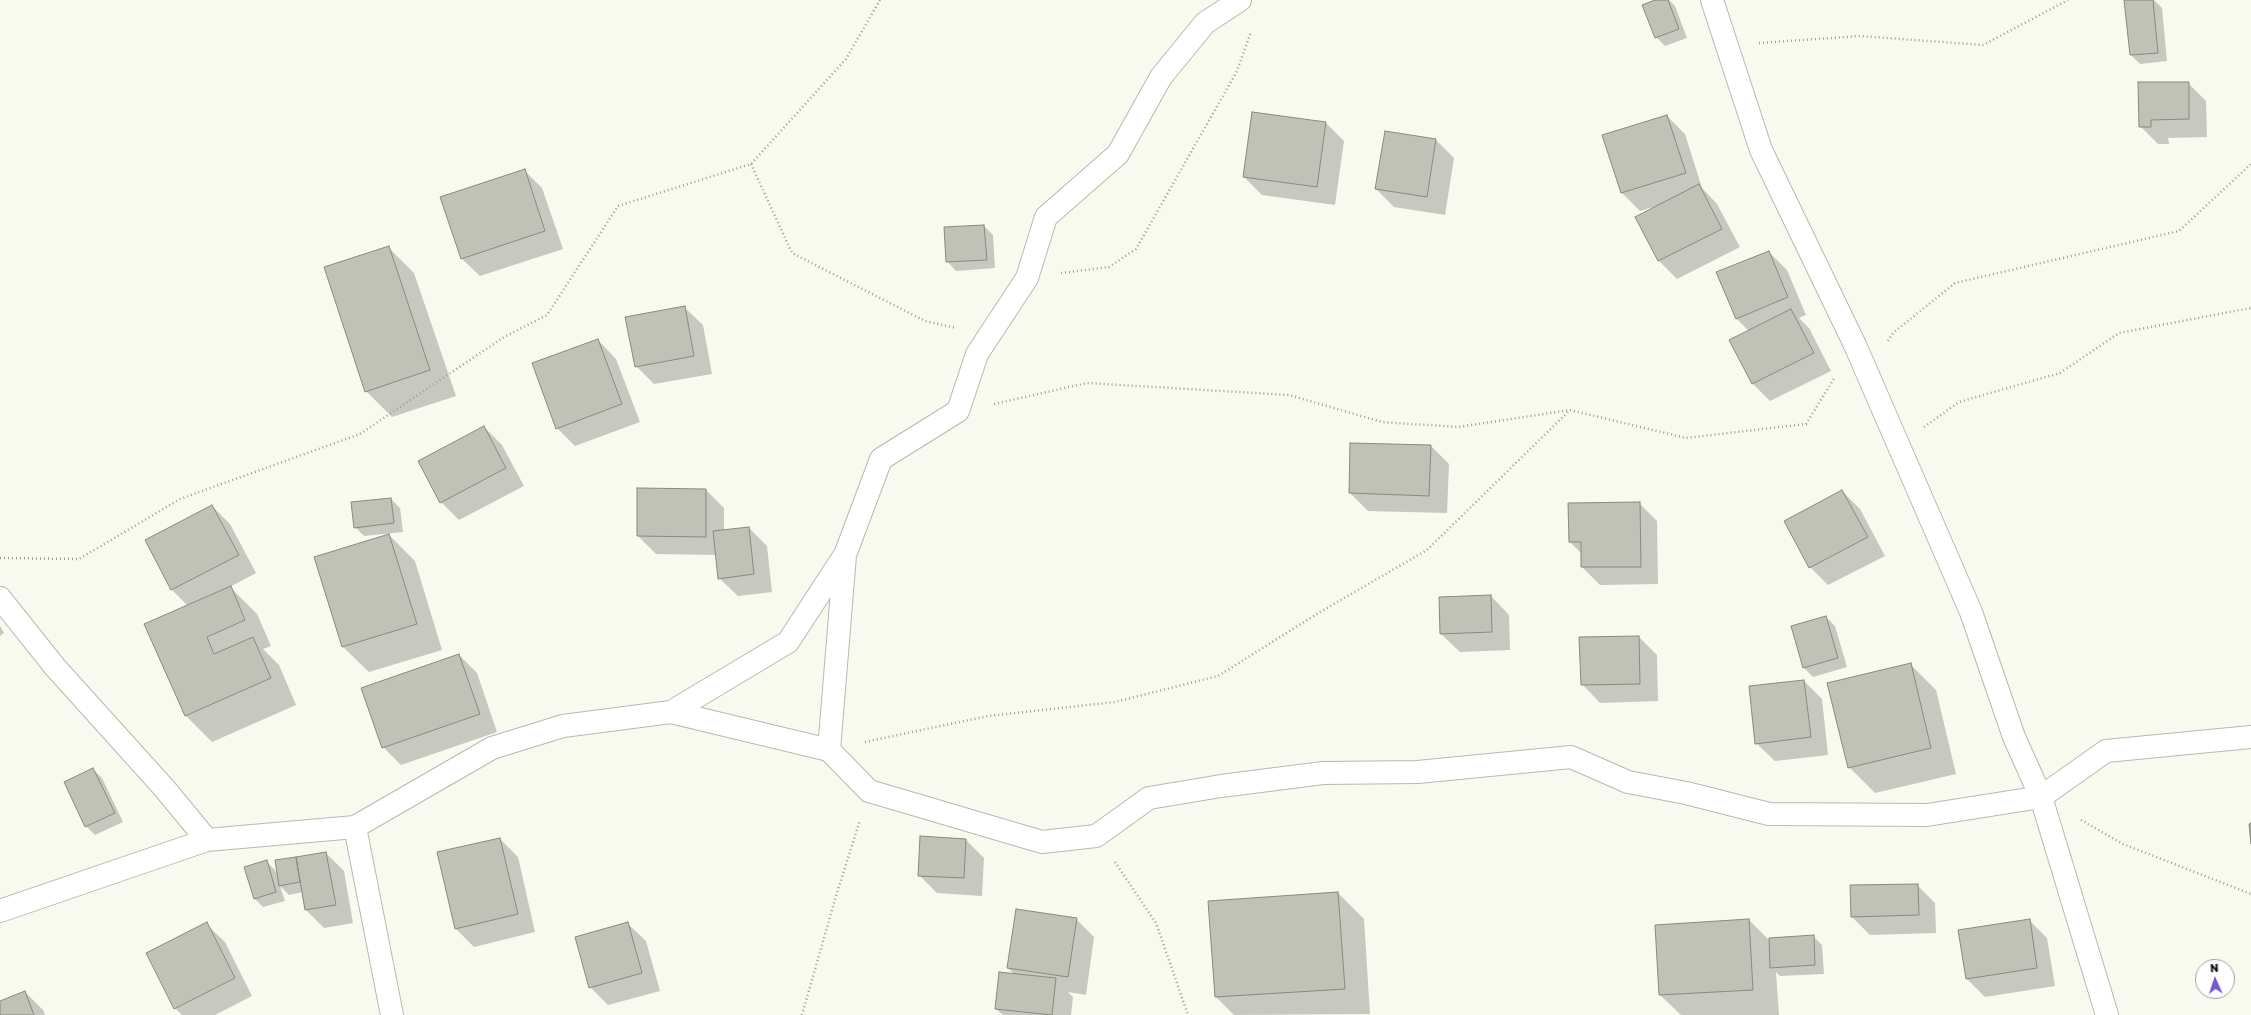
<!DOCTYPE html>
<html>
<head>
<meta charset="utf-8">
<style>
	body { margin:0 }
	#map { position:relative; width:2251px; height:1015px; overflow:hidden; background:#f9faef; font-family:"Golos Text",sans-serif }
	canvas { display:block }
	.north { position:absolute; left:2195px; top:959px; width:40px; height:40px; box-sizing:border-box; background:#fff; border:1px solid #a0a19f; border-radius:50%; rotate:357deg; font-size:11px; font-weight:700; line-height:16px; text-align:center; color:#12130f }
	.north::after { content:''; display:block; margin:auto; width:14px; height:18px; background:#7258d2; clip-path:polygon(50% 0,100% 100%,50% 72%,0 100%) }
</style>
</head>
<body>
<div id="map">
<canvas width="2251" height="1015"></canvas>
<div class="north">N</div>
</div>
<script>
const ctx = document.querySelector('canvas').getContext('2d');
ctx.lineJoin = 'round';
function fill(path, color) {
  ctx.fillStyle = color;
  ctx.fill(path, 'evenodd');
}
function shape(rows) {
  const path = new Path2D();
  for (const r of rows) {
    path.moveTo(r[0], r[1]);
    for (let i = 2; i < r.length; i += 2) path.lineTo(r[i], r[i + 1]);
  }
  return path;
}
function trace(path, color, width, dash) {
  ctx.strokeStyle = color;
  ctx.lineWidth = width;
  ctx.lineCap = dash ? 'butt' : 'round';
  ctx.setLineDash(dash || []);
  ctx.stroke(path);
}
const shadow = shape([
	[1658,0,1669,0,1675,6,1687,38,1665,46,1656,37],
	[2138,0,2154,0,2162,8,2167,61,2140,64,2131,55],
	[2188,83,2206,101,2207,137,2168,138,2169,144,2158,144,2140,126],
	[1667,116,1685,134,1702,188,1717,204,1740,247,1677,279,1659,261,1637,217,1657,206,1640,211,1622,193,1604,135],
	[1326,123,1344,141,1335,205,1262,195,1244,177],
	[1386,132,1436,140,1454,158,1445,215,1394,207,1376,189],
	[524,170,542,188,563,249,480,276,461,258],
	[984,226,993,235,995,268,956,271,947,261],
	[388,247,414,273,456,396,392,417,366,391],
	[1769,252,1787,270,1806,315,1799,318,1809,328,1831,371,1770,401,1752,383,1749,331,1737,319],
	[684,307,703,325,712,374,654,384,636,366],
	[598,340,616,359,640,422,575,446,557,428],
	[484,427,502,445,524,486,459,520,441,502],
	[1431,446,1449,464,1447,513,1368,511,1350,493],
	[706,490,724,508,724,530,749,528,767,546,772,592,738,596,719,578,717,555,656,554,638,536],
	[1842,491,1860,509,1885,556,1828,585,1810,567],
	[391,499,400,508,403,532,364,536,355,527],
	[1639,503,1657,521,1658,584,1600,585,1582,567,1582,554,1570,542],
	[212,506,230,524,256,573,230,587,257,614,271,646,263,649,279,665,296,705,212,742,185,715,188,606,172,590,146,540],
	[389,535,415,561,442,650,369,672,342,646],
	[1491,596,1509,615,1510,650,1460,652,1441,634],
	[1826,617,1835,626,1847,667,1813,677,1804,668],
	[0,626,4,633,0,636],
	[1639,637,1657,655,1658,701,1600,703,1582,684],
	[459,655,477,673,497,732,401,765,383,747],
	[1910,664,1936,690,1956,774,1875,793,1849,767],
	[1804,681,1822,699,1828,755,1775,761,1756,743],
	[93,769,102,778,123,822,95,835,86,826],
	[500,839,518,857,535,932,474,947,456,929],
	[966,840,984,858,982,896,937,893,919,875],
	[326,853,344,871,353,923,324,928,306,910,303,892,289,895,280,886,285,901,263,907,254,898,266,861,275,870,277,876,276,861],
	[1917,885,1935,903,1936,933,1870,935,1852,917],
	[1338,893,1364,919,1370,1014,1234,1015,1216,997,1209,902],
	[1076,919,1094,937,1086,995,1068,992,1073,997,1071,1015,1003,1015,996,1009,1015,975,1008,968],
	[1749,920,1770,941,1813,936,1822,945,1824,974,1780,976,1776,972,1779,1015,1681,1015,1660,995],
	[2029,920,2047,938,2055,986,1985,997,1967,979],
	[627,923,646,941,660,991,608,1005,590,987],
	[206,924,225,942,252,996,215,1015,182,1015,175,1008],
	[25,992,43,1010,45,1015,0,1015,0,1002]
]);
const building = shape([
	[1655,0,1668,0,1679,29,1655,38,1642,5,1655,0],
	[2124,0,2153,0,2158,53,2130,55,2124,0],
	[2138,82,2189,82,2189,119,2151,120,2151,127,2139,127,2138,82],
	[1252,112,1326,122,1317,187,1243,177,1252,112],
	[1667,115,1686,173,1621,193,1602,135,1667,115],
	[1385,131,1436,139,1427,197,1375,189,1385,131],
	[525,169,545,231,461,259,440,197,525,169],
	[1699,184,1722,229,1658,261,1635,217,1699,184],
	[984,225,987,260,946,262,944,227,984,225],
	[389,246,430,370,365,392,324,267,389,246],
	[1769,251,1788,297,1736,319,1716,272,1769,251],
	[685,306,694,356,635,367,625,317,685,306],
	[1791,309,1814,353,1752,384,1729,340,1791,309],
	[598,339,622,404,556,429,532,363,598,339],
	[484,426,506,468,440,503,418,461,484,426],
	[1350,443,1431,445,1429,496,1349,493,1350,443],
	[637,488,706,489,706,537,637,536,637,488],
	[1842,490,1868,537,1809,568,1784,521,1842,490],
	[391,498,394,523,354,528,351,502,391,498],
	[1640,502,1641,567,1581,567,1581,542,1569,542,1568,503,1640,502],
	[212,505,239,555,171,590,145,540,212,505],
	[749,527,754,574,718,579,713,531,749,527],
	[389,534,417,624,342,647,314,557,389,534],
	[231,586,245,620,207,637,214,654,253,637,271,678,185,716,144,624,231,586],
	[1491,595,1492,632,1440,634,1439,597,1491,595],
	[1826,616,1838,658,1803,668,1791,626,1826,616],
	[1639,636,1640,684,1581,685,1579,637,1639,636],
	[459,654,480,714,382,748,361,688,459,654],
	[1911,663,1931,748,1848,768,1827,683,1911,663],
	[1804,680,1811,737,1755,744,1749,686,1804,680],
	[93,768,115,813,85,827,64,782,93,768],
	[2251,823,2251,844,2249,824,2251,823],
	[920,836,966,839,964,878,918,876,920,836],
	[500,838,518,914,455,929,437,852,500,838],
	[326,852,336,905,305,910,296,857,326,852],
	[296,857,300,882,279,886,275,860,296,857],
	[267,860,276,892,254,899,244,867,267,860],
	[1918,884,1919,915,1851,917,1850,885,1918,884],
	[1338,892,1345,989,1215,997,1208,901,1338,892],
	[1016,909,1077,918,1068,977,1007,968,1016,909],
	[1749,919,1753,990,1659,995,1655,925,1749,919],
	[2030,919,2037,968,1966,979,1958,930,2030,919],
	[207,922,235,978,174,1009,146,953,207,922],
	[628,922,642,973,589,988,575,937,628,922],
	[1814,935,1815,965,1770,968,1769,938,1814,935],
	[999,972,1056,978,1052,1015,995,1009,999,972],
	[25,991,34,1015,0,1015,0,1001,25,991]
]);
const path = shape([
	[1759,43,1860,36,1983,45,2068,0],
	[751,164,792,253,925,321,956,328],
	[1061,273,1109,267,1136,249,1236,73,1251,32],
	[1888,341,1893,333,1955,283,2179,231,2251,164],
	[994,404,1087,383,1289,395,1382,422,1458,427,1570,410,1686,438,1806,424,1835,377],
	[1924,427,1959,402,2060,373,2119,333,2251,308],
	[0,558,79,559,180,499,360,434,504,337,547,315,618,206,751,164,846,59,880,0],
	[865,742,988,716,1115,702,1218,676,1320,612,1427,550,1570,410],
	[2081,820,2123,844,2251,894],
	[1115,862,1156,923,1188,1015],
	[802,1015,836,896,860,820]
]);
const minor = shape([
	[1240,0,1205,23,1161,77,1118,154,1046,217,1027,278,977,354,958,411,881,459,845,555,829,750,869,791,1042,842,1096,836,1149,798,1221,786,1323,773,1418,772,1571,757,1628,782,1686,793,1769,814,1927,815,2041,797,2106,751,2251,737],
	[1712,0,1761,150,1855,345,1971,612,2014,737,2041,797,2107,1015],
	[0,598,55,667,165,789,207,840,355,827,392,1015],
	[671,712,788,642,844,556],
	[355,827,492,748,563,726,671,712,829,750],
	[0,911,207,840]
]);
fill(shadow, '#0003');
fill(building, '#c0c1b7');
trace(building, '#88897f', 1);
trace(minor, '#b8b9af', 24);
trace(path, '#9d9e96', 2.5, [1, 3]);
trace(minor, '#fff', 22);
</script>
</body>
</html>
